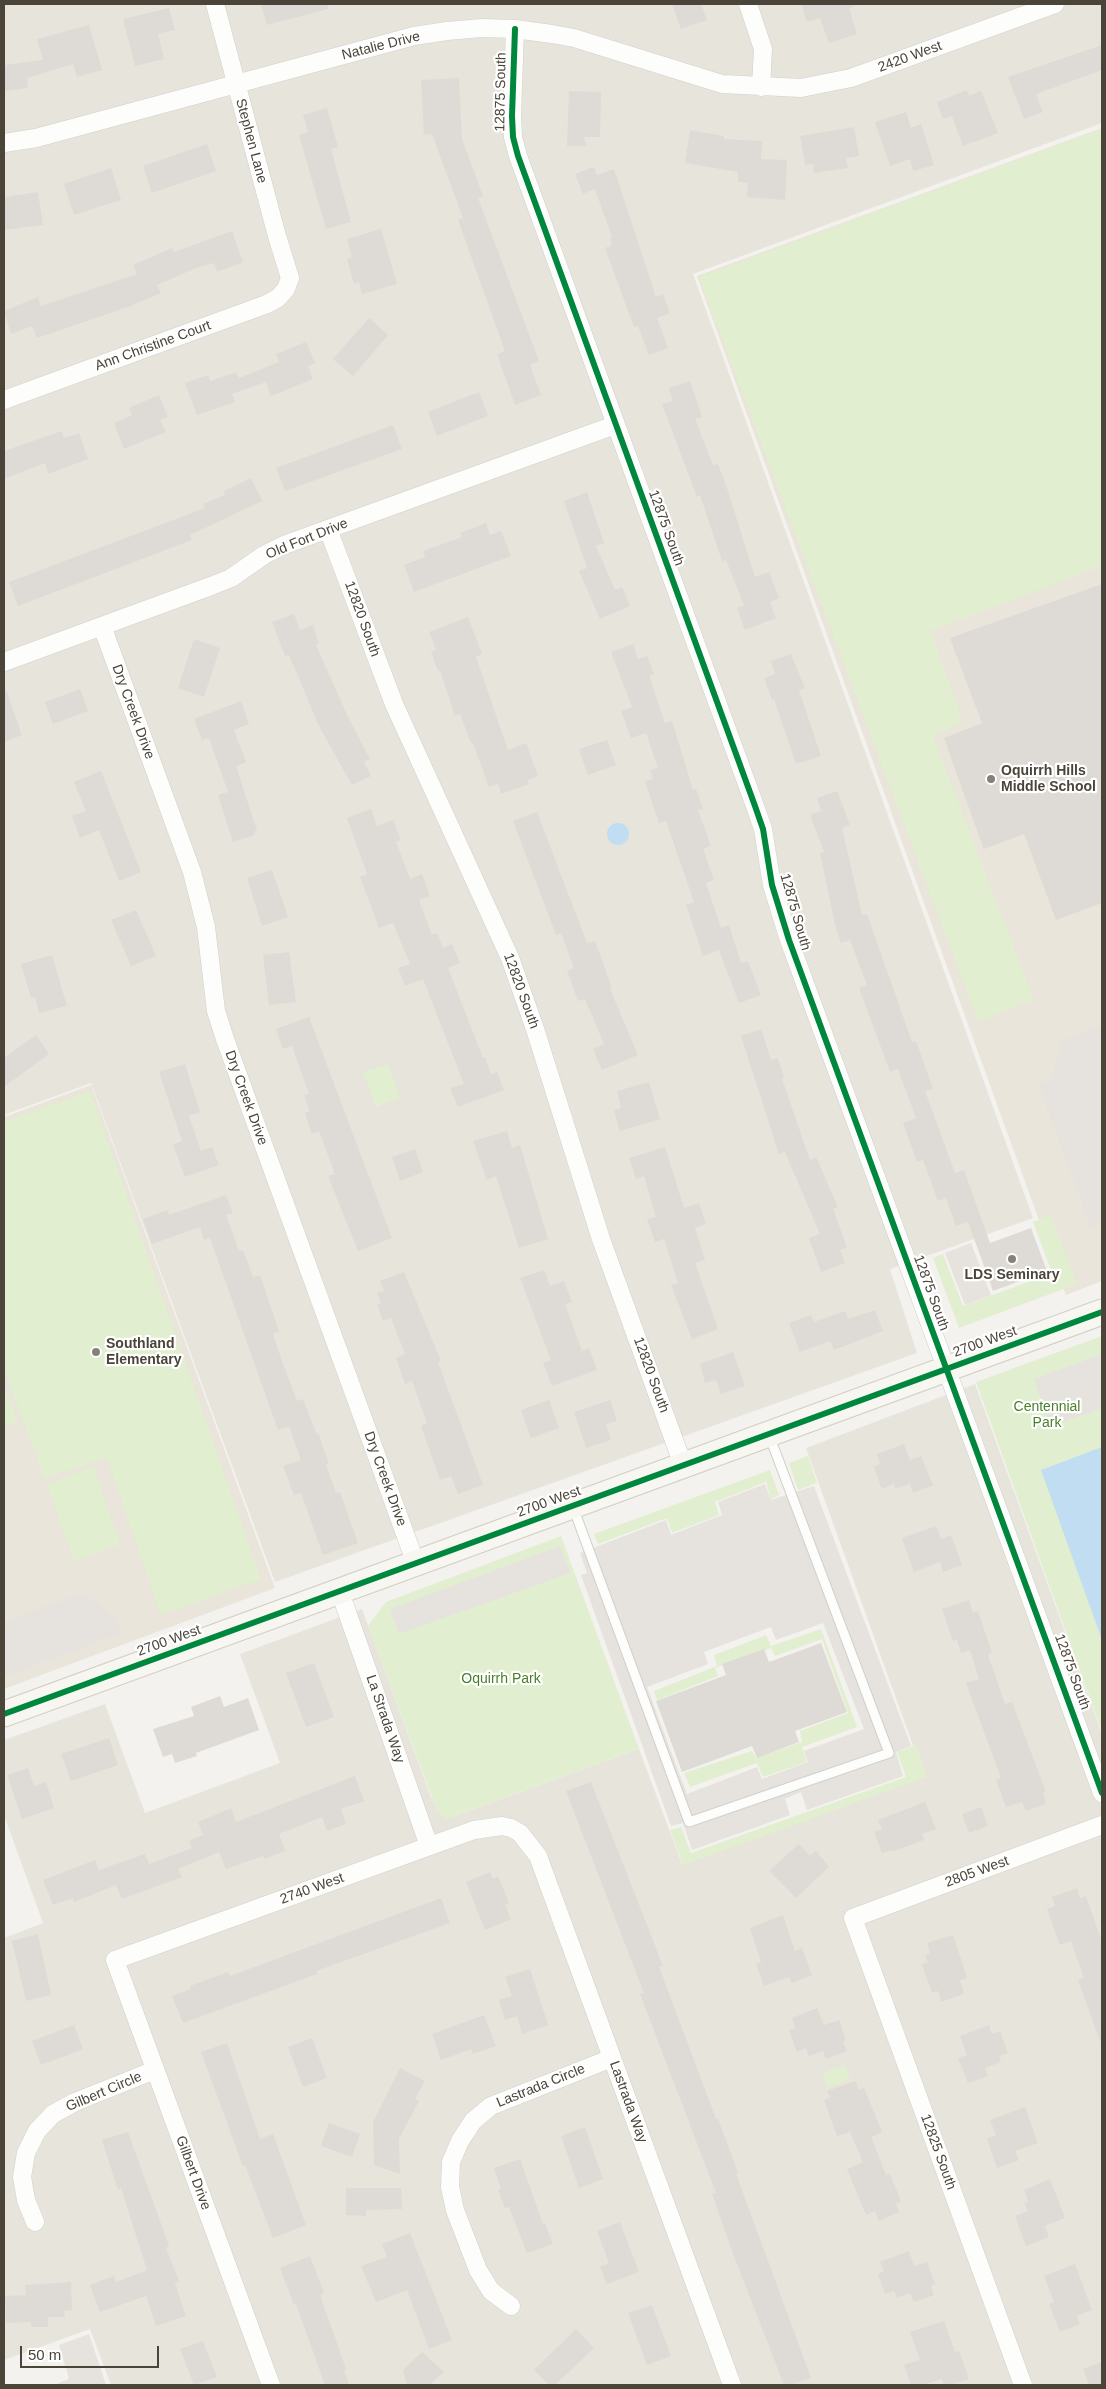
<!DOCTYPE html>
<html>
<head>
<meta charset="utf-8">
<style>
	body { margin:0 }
	#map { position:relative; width:1106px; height:2389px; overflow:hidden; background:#f4f2ee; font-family:Helvetica,sans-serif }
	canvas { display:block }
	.frame { position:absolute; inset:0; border:5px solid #4b4439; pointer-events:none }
	.scale { position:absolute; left:20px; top:2346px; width:139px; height:22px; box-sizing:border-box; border:2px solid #4b4439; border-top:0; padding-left:6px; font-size:15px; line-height:18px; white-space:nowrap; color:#4b4439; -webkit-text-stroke:4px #fff; paint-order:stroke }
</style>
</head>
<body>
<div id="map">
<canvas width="1106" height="2389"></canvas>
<div class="frame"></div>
<div class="scale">50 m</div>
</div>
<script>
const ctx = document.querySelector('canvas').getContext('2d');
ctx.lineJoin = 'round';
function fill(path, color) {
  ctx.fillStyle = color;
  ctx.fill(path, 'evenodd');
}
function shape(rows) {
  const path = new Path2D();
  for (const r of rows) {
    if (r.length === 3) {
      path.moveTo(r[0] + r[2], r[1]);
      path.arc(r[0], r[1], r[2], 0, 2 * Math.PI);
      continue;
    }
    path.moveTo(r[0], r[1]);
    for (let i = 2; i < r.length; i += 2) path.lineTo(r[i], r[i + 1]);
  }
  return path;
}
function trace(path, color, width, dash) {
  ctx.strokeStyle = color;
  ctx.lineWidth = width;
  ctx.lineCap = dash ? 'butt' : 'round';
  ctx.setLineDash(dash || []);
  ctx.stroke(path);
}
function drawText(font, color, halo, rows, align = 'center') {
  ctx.font = font + ' Helvetica,sans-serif';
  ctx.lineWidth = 4.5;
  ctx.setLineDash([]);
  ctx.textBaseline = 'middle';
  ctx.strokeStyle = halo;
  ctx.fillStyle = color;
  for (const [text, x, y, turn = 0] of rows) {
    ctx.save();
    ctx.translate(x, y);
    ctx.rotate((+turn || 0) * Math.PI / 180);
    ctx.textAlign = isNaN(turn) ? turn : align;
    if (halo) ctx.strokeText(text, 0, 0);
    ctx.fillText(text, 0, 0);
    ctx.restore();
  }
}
const residential = shape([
	[4,4,1102,4,1102,123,693,274,1033,1218,890,1269,917,1353,275,1582,91,1083,4,1115],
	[975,1384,1102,1734,1102,2385,111,2385,90,2329,4,2360,4,1938,43,1923,4,1815,4,1740,105,1704,145,1813,280,1763,240,1654,362,1609,431,1797,436,1807,452,1817,639,1749,682,1864,924,1776,806,1448]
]);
const education = shape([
	[1102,128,1102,1281,1066,1295,697,276],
	[91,1085,275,1588,4,1689,4,1117]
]);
const green = shape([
	[1102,129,1102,566,931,631,963,722,933,736,1034,1000,978,1021,699,277],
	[388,1064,400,1098,376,1107,363,1072],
	[90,1091,261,1579,161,1615,107,1458,44,1478,4,1368,4,1122],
	[1051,1215,1077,1284,959,1328,933,1258,943,1254,963,1306,1052,1273,1033,1222],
	[1102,1336,1102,1732,976,1382],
	[4,1383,17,1422,4,1427],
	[808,1456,817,1483,798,1490,789,1463],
	[93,1467,120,1544,74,1561,47,1484],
	[770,1470,779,1495,771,1499,766,1482,715,1502,719,1515,672,1533,667,1518,598,1544,594,1534],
	[561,1536,639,1749,446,1819,437,1811,368,1626,386,1602],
	[821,1629,857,1727,802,1747,807,1762,763,1777,757,1763,690,1787,684,1773,752,1751,756,1758,802,1742,800,1731,848,1713,822,1639,775,1656,771,1648,715,1668,718,1676,657,1700,654,1691,717,1666,714,1655,766,1635,771,1646],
	[916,1745,927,1777,683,1865,670,1830,681,1827,691,1853,906,1777,897,1752],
	[845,2065,850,2080,828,2088,822,2073]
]);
const parking = shape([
	[1102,1025,1102,1224,1091,1228,1038,1084,1051,1079,1062,1041],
	[971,1243,991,1295,965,1305,945,1253],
	[1102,1354,1102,1408,1050,1427,1034,1379],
	[765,1484,771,1500,814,1486,911,1746,896,1752,903,1776,807,1810,801,1792,785,1799,790,1815,692,1850,683,1823,671,1826,581,1575,587,1573,580,1553,666,1520,671,1535,722,1515,718,1502],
	[823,1623,864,1729,804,1751,808,1762,762,1779,757,1767,687,1794,647,1687,708,1664,704,1652,771,1627,776,1640],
	[560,1546,570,1573,399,1634,390,1609],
	[83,1593,117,1618,122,1633,4,1677,4,1621],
	[89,2334,106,2385,54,2385,69,2379,59,2345]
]);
const water = shape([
	[618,834,11],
	[1102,1447,1102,1640,1041,1470]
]);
const building = shape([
	[261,4,328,4,328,9,267,25],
	[672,4,701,4,707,20,681,29],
	[801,4,853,4,853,7,849,8,857,34,829,43,820,18,807,22],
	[169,8,175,30,158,34,164,59,135,66,123,19],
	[89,25,102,70,77,77,73,64,27,78,28,88,4,91,4,65,43,60,37,39],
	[1102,45,1102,70,1036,94,1043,112,1024,119,1008,77],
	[459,78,462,139,483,196,478,198,539,361,530,365,541,395,515,405,497,354,505,351,458,220,463,218,432,134,424,135,421,80],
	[967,90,969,96,981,91,998,133,963,146,952,116,943,119,937,102],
	[569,91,601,92,600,137,583,137,587,146,567,146],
	[327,108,338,147,331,149,351,222,326,229,299,135,308,132,303,115],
	[906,112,911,128,921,124,934,165,913,171,910,159,890,166,875,122],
	[854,127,859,156,846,158,848,168,814,173,813,164,805,165,800,136],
	[690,130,724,136,724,139,762,141,761,159,787,160,785,200,747,197,748,183,738,182,738,172,685,163],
	[207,144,216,171,152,193,143,166],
	[594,167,597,175,614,169,656,297,663,294,670,313,657,318,668,348,649,355,638,326,634,327,605,248,612,245,610,238,612,237,595,189,583,194,575,174],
	[111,168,121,200,74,215,64,184],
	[38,192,43,225,4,230,4,197],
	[381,229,397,284,362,294,359,282,354,284,347,259,352,257,347,239],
	[232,231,243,262,217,272,214,263,196,268,157,285,161,293,128,307,37,338,32,326,11,334,4,311,38,297,41,306,137,274,133,265,172,248,174,252],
	[369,318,388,335,353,376,333,359],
	[306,342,315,363,308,366,313,379,271,396,266,382,232,394,235,402,197,415,185,383,208,375,210,381,236,372,239,378,279,362,276,354],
	[690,381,702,417,695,419,713,465,718,464,726,485,755,577,769,572,779,598,770,602,776,618,745,630,737,608,744,605,726,560,722,561,700,495,697,497,662,404,673,401,669,388],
	[479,392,488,416,437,436,428,412],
	[159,395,168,417,160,420,166,432,124,449,114,423,132,415,129,408],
	[393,425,402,449,285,491,276,468],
	[62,431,64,438,79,433,88,459,48,474,45,463,4,479,4,451],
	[251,478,262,501,190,535,192,540,18,606,9,582,205,508,203,504,225,495,224,491],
	[587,492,604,543,596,546,615,590,622,587,630,606,600,619,579,571,587,568,564,501],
	[486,523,490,535,501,531,511,556,414,592,404,565,425,557,423,551,462,537,460,533],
	[1102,584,1102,903,1056,920,1024,834,984,849,974,822,944,738,982,723,950,638],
	[294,614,300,630,313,625,319,644,316,645,347,715,370,759,364,762,371,776,352,785,319,726,289,655,285,656,272,622],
	[468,617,482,654,476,657,508,750,526,743,538,776,527,780,529,784,501,794,498,784,489,787,473,743,471,743,460,714,455,716,440,671,438,671,431,652,436,650,429,632],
	[194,639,220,648,204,697,178,688],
	[633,644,638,659,647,656,654,674,649,676,665,723,672,721,693,790,696,789,703,809,698,810,711,846,703,849,714,880,706,883,721,928,729,925,741,963,748,961,761,995,739,1003,719,950,703,956,686,905,694,902,666,821,659,823,645,781,653,779,650,770,658,768,646,733,631,738,621,711,632,707,611,652],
	[791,654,805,688,799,690,821,756,796,764,774,699,772,700,764,678,775,674,771,661],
	[80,689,88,711,53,724,45,702],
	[4,690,6,690,22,735,4,742],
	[241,701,249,724,234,730,246,762,236,766,257,831,254,832,255,835,233,842,218,795,228,792,209,738,202,740,194,719],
	[607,740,616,765,588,775,579,749],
	[101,771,141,872,119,881,99,830,80,838,72,816,86,811,74,782],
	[837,791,850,825,842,828,862,915,867,914,912,1042,916,1041,933,1089,925,1091,955,1173,964,1170,990,1243,1031,1228,1047,1271,993,1291,968,1222,956,1226,946,1198,938,1201,923,1160,917,1162,903,1123,916,1118,898,1069,890,1072,859,988,867,985,850,940,841,943,835,925,820,853,824,852,810,815,821,811,817,798],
	[371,809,377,826,393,820,401,840,396,842,410,879,422,874,430,896,419,900,432,935,437,933,443,948,452,944,460,963,448,968,483,1058,485,1057,491,1074,497,1072,504,1090,458,1107,450,1088,464,1084,423,979,405,986,398,968,410,964,393,923,379,928,360,877,367,874,347,818],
	[537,812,587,943,595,941,612,988,610,989,638,1055,602,1070,593,1049,604,1044,585,999,578,1001,567,971,574,968,561,933,556,935,513,821],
	[272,870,288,917,262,926,247,878],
	[136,910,156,956,131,966,111,920],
	[289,952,296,1002,269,1005,263,955],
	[52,955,67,1006,39,1013,35,997,31,998,21,964],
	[309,1017,392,1238,358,1251,328,1176,335,1174,319,1131,312,1134,305,1113,310,1111,304,1095,309,1094,292,1046,283,1049,276,1029],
	[761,1029,771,1060,778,1058,784,1078,782,1079,810,1160,816,1157,838,1207,833,1209,847,1247,840,1250,845,1263,821,1272,809,1238,820,1234,785,1152,779,1154,741,1036],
	[36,1035,49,1054,4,1087,4,1058],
	[185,1064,200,1112,189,1116,201,1151,212,1147,219,1165,185,1177,173,1144,182,1141,159,1072],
	[649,1082,660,1119,620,1131,614,1110,621,1108,617,1091],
	[507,1131,512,1148,520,1145,548,1239,519,1248,496,1176,487,1180,473,1141],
	[665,1147,684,1208,699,1203,706,1224,695,1228,705,1260,695,1263,718,1329,692,1339,671,1285,678,1283,664,1239,655,1242,647,1219,656,1217,644,1176,636,1179,629,1158],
	[415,1149,423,1172,400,1181,392,1157],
	[226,1195,233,1213,226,1215,239,1251,243,1250,253,1277,260,1275,279,1331,273,1334,282,1361,297,1401,303,1399,316,1433,318,1433,329,1464,326,1465,336,1493,340,1492,358,1543,323,1555,301,1493,294,1495,283,1466,301,1460,289,1426,278,1430,210,1238,204,1240,200,1227,152,1244,143,1219,168,1210,169,1215],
	[544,1270,550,1286,564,1281,572,1302,565,1304,582,1351,589,1348,597,1370,552,1386,543,1363,551,1360,520,1278],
	[404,1272,441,1361,438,1362,483,1485,458,1494,451,1476,440,1480,421,1426,427,1423,412,1381,405,1384,396,1358,405,1354,391,1318,383,1321,377,1305,381,1303,377,1293,384,1291,380,1281],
	[875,1310,883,1331,834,1350,830,1341,800,1352,789,1323,811,1315,814,1322,845,1311,848,1319],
	[733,1352,745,1386,721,1394,716,1380,705,1383,700,1364],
	[549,1400,559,1428,531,1438,521,1410],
	[610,1400,617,1421,606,1424,611,1440,586,1448,574,1412],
	[904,1444,910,1460,921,1456,933,1485,913,1493,910,1484,895,1489,894,1484,882,1489,874,1467,880,1464,877,1454],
	[936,1526,941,1539,951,1535,962,1565,943,1572,940,1562,914,1572,902,1538],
	[969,1600,973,1613,978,1611,992,1653,988,1655,1005,1704,1012,1702,1046,1792,1043,1793,1046,1804,1026,1811,1022,1802,1006,1807,996,1780,1001,1778,966,1683,979,1679,970,1650,961,1653,957,1640,953,1641,942,1609],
	[821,1643,847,1712,795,1731,799,1742,757,1758,752,1746,682,1772,656,1701,726,1675,722,1664,764,1649,769,1662],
	[314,1663,334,1717,306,1727,286,1673],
	[220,1696,224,1707,248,1698,259,1730,196,1753,197,1756,175,1763,172,1754,163,1757,153,1729,194,1716,191,1707],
	[109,1738,118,1765,71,1781,61,1754],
	[28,1768,34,1786,46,1782,54,1808,22,1819,7,1775],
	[355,1776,364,1801,341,1809,346,1824,327,1831,322,1817,279,1834,285,1851,264,1859,263,1856,226,1869,219,1852,178,1869,182,1877,122,1899,116,1885,74,1902,73,1898,53,1905,43,1880,95,1860,99,1870,145,1854,149,1864,192,1848,189,1841,203,1835,198,1822,231,1808,236,1822],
	[591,1782,663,1966,659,1967,716,2119,718,2119,725,2137,738,2173,736,2174,811,2378,790,2385,784,2385,732,2251,712,2194,716,2193,640,1994,644,1993,566,1791],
	[925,1802,936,1829,922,1834,924,1840,892,1852,892,1850,882,1853,874,1832,882,1829,878,1820],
	[981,1807,988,1826,969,1833,962,1814],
	[799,1844,810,1856,816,1851,829,1867,796,1898,769,1871],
	[490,1872,493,1879,498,1876,509,1903,505,1905,511,1919,485,1930,466,1882],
	[1077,1888,1080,1898,1086,1896,1102,1942,1102,2041,1100,2041,1078,1980,1084,1978,1071,1941,1060,1945,1047,1909,1055,1906,1052,1897],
	[441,1898,450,1923,316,1971,317,1974,183,2023,172,1996,191,1989,190,1986,228,1972,230,1976],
	[783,1915,795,1951,802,1948,812,1975,792,1983,789,1977,764,1986,756,1964,761,1962,750,1928],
	[38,1934,51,1995,26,2001,12,1941],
	[953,1935,967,1978,960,1980,964,1994,941,2002,938,1991,932,1993,922,1964,928,1963,925,1955,930,1953,927,1943],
	[530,1969,548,2025,522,2034,517,2016,505,2020,499,2000,512,1996,505,1977],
	[817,2008,824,2025,839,2020,846,2040,843,2042,847,2051,826,2059,823,2051,809,2056,806,2048,797,2052,789,2030,795,2028,792,2018],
	[484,2015,496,2046,473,2054,471,2049,441,2060,432,2034],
	[74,2025,83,2049,41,2065,32,2041],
	[989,2025,992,2034,1000,2031,1008,2053,999,2056,1001,2062,985,2068,988,2076,968,2083,958,2058,967,2055,960,2036],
	[312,2038,327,2078,303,2087,288,2047],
	[227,2043,260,2139,273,2134,306,2225,273,2238,245,2165,243,2166,201,2052],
	[400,2068,425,2081,415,2099,419,2101,399,2139,400,2174,374,2165,373,2122],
	[855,2081,859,2090,864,2088,882,2132,871,2137,886,2175,890,2174,901,2201,896,2203,899,2212,879,2221,875,2211,866,2215,847,2169,863,2162,850,2132,837,2136,824,2100,830,2097,827,2091],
	[1025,2107,1038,2143,1015,2151,1019,2160,997,2168,987,2139,996,2135,990,2120],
	[329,2123,360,2134,352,2157,321,2146],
	[585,2127,603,2179,579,2188,561,2136],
	[128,2132,169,2246,166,2248,179,2281,175,2283,186,2316,156,2326,146,2296,100,2312,90,2285,114,2276,116,2282,147,2270,121,2188,118,2190,102,2140],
	[520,2159,543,2224,545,2223,553,2244,527,2253,509,2207,505,2208,498,2190,501,2189,494,2168],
	[1050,2179,1065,2218,1045,2226,1049,2237,1026,2246,1015,2216,1028,2211,1024,2203,1028,2201,1024,2190],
	[346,2188,401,2188,402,2209,366,2210,366,2216,346,2215],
	[620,2222,639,2272,607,2284,600,2267,609,2263,597,2231],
	[410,2233,452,2340,429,2349,407,2290,376,2302,361,2266,387,2257,382,2244],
	[909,2251,914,2266,927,2262,935,2284,931,2286,934,2295,914,2302,910,2293,897,2298,894,2291,885,2294,878,2274,884,2271,880,2262],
	[310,2256,324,2293,320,2295,346,2369,344,2370,349,2385,325,2385,296,2304,294,2305,280,2268],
	[1075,2264,1092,2310,1077,2316,1080,2324,1060,2332,1049,2304,1054,2302,1044,2276],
	[71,2282,72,2310,64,2311,65,2317,48,2317,48,2327,31,2327,31,2322,6,2323,5,2296,26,2295,25,2285],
	[652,2305,671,2356,647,2365,628,2313],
	[944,2321,955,2352,959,2351,969,2379,950,2385,944,2385,942,2379,923,2385,911,2385,904,2365,920,2360,910,2332],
	[576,2329,594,2348,555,2385,549,2385,534,2370],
	[203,2341,217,2377,194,2385,180,2349],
	[422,2352,444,2372,429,2385,407,2385,403,2370],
	[1102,2362,1102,2385,1089,2385,1083,2369]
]);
const service = shape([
	[573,1507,689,1822,889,1753,769,1435]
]);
const minor = shape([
	[748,4,763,49,761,87],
	[515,29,512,116,513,137,518,156,755,806,763,829,772,885,789,940,1102,1793],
	[4,143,36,138,414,36,447,31,482,28,515,29,552,34,574,38,722,84,801,88,851,78,1055,4],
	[4,400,267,304,278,298,286,289,290,278,277,236,215,4],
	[328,529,394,704,510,958,535,1029,601,1239,683,1465],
	[102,626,192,872,206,927,216,1011,225,1039,416,1564],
	[4,662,211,586,231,578,264,555,284,545,615,425],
	[340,1592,429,1846],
	[35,2222,26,2200,22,2177,26,2153,37,2131,53,2114,75,2102,155,2070],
	[511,2306,491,2291,478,2270,455,2210,450,2187,451,2162,460,2141,473,2121,491,2106,612,2058],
	[271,2385,115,1960,474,1830,502,1826,511,1828,520,1833,538,1856,732,2385],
	[1023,2385,853,1918,1102,1825]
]);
const secondary = shape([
	[4,1714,1102,1312]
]);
const cycleway = shape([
	[515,29,512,116,513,137,518,156,755,806,763,829,772,885,789,940,1102,1793],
	[4,1714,1102,1312]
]);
const markers = [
	[991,779,5,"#868178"],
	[1012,1259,5,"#868178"],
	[96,1352,5,"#868178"]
];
const streetNames = [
	["Natalie Drive",381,46,-14],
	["2420 West",910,57,-20],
	["12875 South",501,92,-89],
	["Stephen Lane",251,141,75],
	["Ann Christine Court",153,346,-20],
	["12875 South",666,528,70],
	["Old Fort Drive",307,539,-22],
	["12820 South",362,619,70],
	["Dry Creek Drive",133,712,70],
	["12875 South",795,912,74],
	["12820 South",521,991,70],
	["Dry Creek Drive",246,1098,70],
	["12875 South",931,1293,70],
	["2700 West",985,1342,-20],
	["12820 South",651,1375,70],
	["Dry Creek Drive",385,1479,70],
	["2700 West",549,1502,-20],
	["2700 West",169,1641,-20],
	["12875 South",1072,1672,70],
	["La Strada Way",385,1719,71],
	["2805 West",977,1872,-20],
	["2740 West",312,1889,-20],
	["Lastrada Circle",541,2086,-22],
	["Gilbert Circle",104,2092,-23],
	["Lastrada Way",628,2102,70],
	["12825 South",938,2152,70],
	["Gilbert Drive",193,2173,70]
];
const poiNames = [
	["Oquirrh Hills",1001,771],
	["Middle School",1001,787],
	["LDS Seminary",1012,1275,"center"],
	["Southland",106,1344],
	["Elementary",106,1360]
];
const parkNames = [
	["Centennial",1047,1407],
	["Park",1047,1423],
	["Oquirrh Park",501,1679]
];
fill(residential, '#e7e4dc');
fill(education, '#eae5da');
fill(green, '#e1eecf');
fill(parking, '#e6e3df');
fill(water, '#c0ddf1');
fill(building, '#dedbd6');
trace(service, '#d2d0cb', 11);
trace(minor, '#d2d0cb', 19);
trace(secondary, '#d3cfc5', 27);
trace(service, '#fdfdfc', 9);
trace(minor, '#fdfdfc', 18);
trace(secondary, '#f7f6f1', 25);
trace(cycleway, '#00873e', 6);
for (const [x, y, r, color] of markers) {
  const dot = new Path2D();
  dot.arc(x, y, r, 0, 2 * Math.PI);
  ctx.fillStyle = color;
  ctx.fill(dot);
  trace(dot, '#fff', 2);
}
drawText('14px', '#4b4439', '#fff', streetNames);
drawText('bold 14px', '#4b4439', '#fff', poiNames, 'left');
drawText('14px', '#4a7f2a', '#fff', parkNames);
</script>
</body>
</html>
